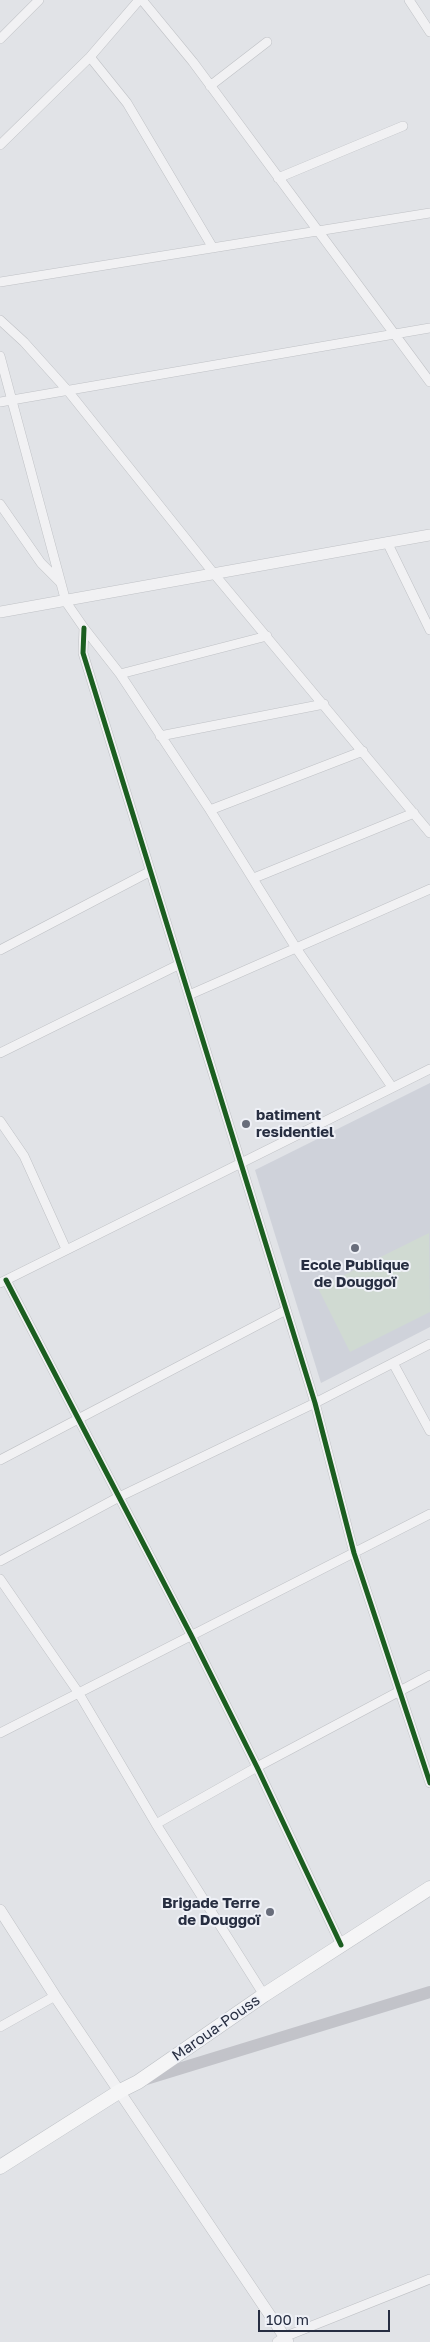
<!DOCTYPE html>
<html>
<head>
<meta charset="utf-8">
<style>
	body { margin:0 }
	#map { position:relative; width:430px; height:2342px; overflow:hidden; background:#e1e3e7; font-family:"Golos Text",sans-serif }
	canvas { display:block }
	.scale { position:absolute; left:258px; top:2310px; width:132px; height:22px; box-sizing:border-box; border:2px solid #272e41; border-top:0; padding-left:6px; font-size:15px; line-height:18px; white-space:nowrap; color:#272e41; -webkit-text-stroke:4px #eff1f7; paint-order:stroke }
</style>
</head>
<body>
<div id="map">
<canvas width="430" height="2342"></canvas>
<div class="scale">100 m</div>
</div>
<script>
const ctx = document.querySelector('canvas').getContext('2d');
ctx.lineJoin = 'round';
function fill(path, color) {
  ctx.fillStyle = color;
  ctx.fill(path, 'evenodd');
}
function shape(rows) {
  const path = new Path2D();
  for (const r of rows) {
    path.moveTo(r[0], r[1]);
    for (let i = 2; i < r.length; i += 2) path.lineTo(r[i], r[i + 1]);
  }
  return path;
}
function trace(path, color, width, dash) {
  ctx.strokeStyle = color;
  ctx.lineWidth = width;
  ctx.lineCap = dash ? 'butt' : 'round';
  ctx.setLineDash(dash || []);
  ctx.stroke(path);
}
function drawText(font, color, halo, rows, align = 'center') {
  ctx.font = font + ' "Golos Text",sans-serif';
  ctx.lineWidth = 4;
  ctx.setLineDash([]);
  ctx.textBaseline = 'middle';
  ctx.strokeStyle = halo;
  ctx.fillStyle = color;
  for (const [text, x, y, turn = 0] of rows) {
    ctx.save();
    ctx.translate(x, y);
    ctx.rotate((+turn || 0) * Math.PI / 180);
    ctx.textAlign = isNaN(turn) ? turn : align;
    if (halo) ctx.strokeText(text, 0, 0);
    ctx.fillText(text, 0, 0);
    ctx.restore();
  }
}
const built = shape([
	[430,1083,430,1327,321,1383,255,1170]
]);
const green = shape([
	[429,1233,430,1312,350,1352,318,1288]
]);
const minor = shape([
	[142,0,193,62,430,382],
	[409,0,430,32],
	[0,39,39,0],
	[90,57,127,103,213,248],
	[210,86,267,42],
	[0,145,90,57,139,0],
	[278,178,403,126],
	[0,282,430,213],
	[0,320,24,342,68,391,215,575,430,833],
	[0,356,66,602,84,628,120,674,210,810,296,948,392,1087],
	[0,402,430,328],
	[0,504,41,563,60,582],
	[387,542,430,630],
	[84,628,83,653,315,1403,354,1553,430,1783],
	[120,674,267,636],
	[160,736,324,704],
	[210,810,363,751],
	[254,878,414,813],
	[0,950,149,872],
	[189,995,430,889],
	[0,1053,178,965],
	[0,1121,24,1156,66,1249],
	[6,1280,191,1635,257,1767,341,1945],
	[0,1283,430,1069],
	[393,1363,430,1431],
	[0,1460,286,1310],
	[0,1561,119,1497,315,1403,430,1344],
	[0,1579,78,1692,156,1824,264,1995],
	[0,1733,430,1514],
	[156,1824,257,1767,430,1675],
	[0,2027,55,1996],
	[277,2342,284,2337,430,2279]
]);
const tertiary = shape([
	[0,612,430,535],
	[0,1910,55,1996,288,2342]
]);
const secondary = shape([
	[146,2079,430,1992]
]);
const primary = shape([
	[0,2167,120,2091,138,2082,264,1995,430,1888]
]);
const cycleway = shape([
	[84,628,83,653,315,1403,354,1553,430,1783],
	[6,1280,191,1635,257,1767,341,1945]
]);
const markers = [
	[246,1124,5,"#686d7b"],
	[355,1248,5,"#686d7b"],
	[270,1912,5,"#686d7b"]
];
const poiNames = [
	["batiment",256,1115],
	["residentiel",256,1132],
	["Ecole Publique",355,1265,"center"],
	["de Douggoï",355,1282,"center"],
	["Brigade Terre",260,1903,"right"],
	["de Douggoï",260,1920,"right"]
];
const streetNames = [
	["Maroua-Pouss",216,2028,-35]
];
fill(built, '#cfd2da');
fill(green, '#d0dad2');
trace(minor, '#bfc1c5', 10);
trace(tertiary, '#bfc1c5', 12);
trace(primary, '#bdc0c5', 15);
trace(minor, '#f1f1f3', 9);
trace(tertiary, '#f1f1f3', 11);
trace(secondary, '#c2c3c9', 12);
trace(primary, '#f5f5f6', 14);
trace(cycleway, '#1b5e20', 5);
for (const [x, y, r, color] of markers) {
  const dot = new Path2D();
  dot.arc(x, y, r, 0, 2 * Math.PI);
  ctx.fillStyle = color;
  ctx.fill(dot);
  trace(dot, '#eff1f7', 2);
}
drawText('bold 15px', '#272e41', '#eff1f7', poiNames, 'left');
drawText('15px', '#272e41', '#eff1f7', streetNames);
</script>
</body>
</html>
